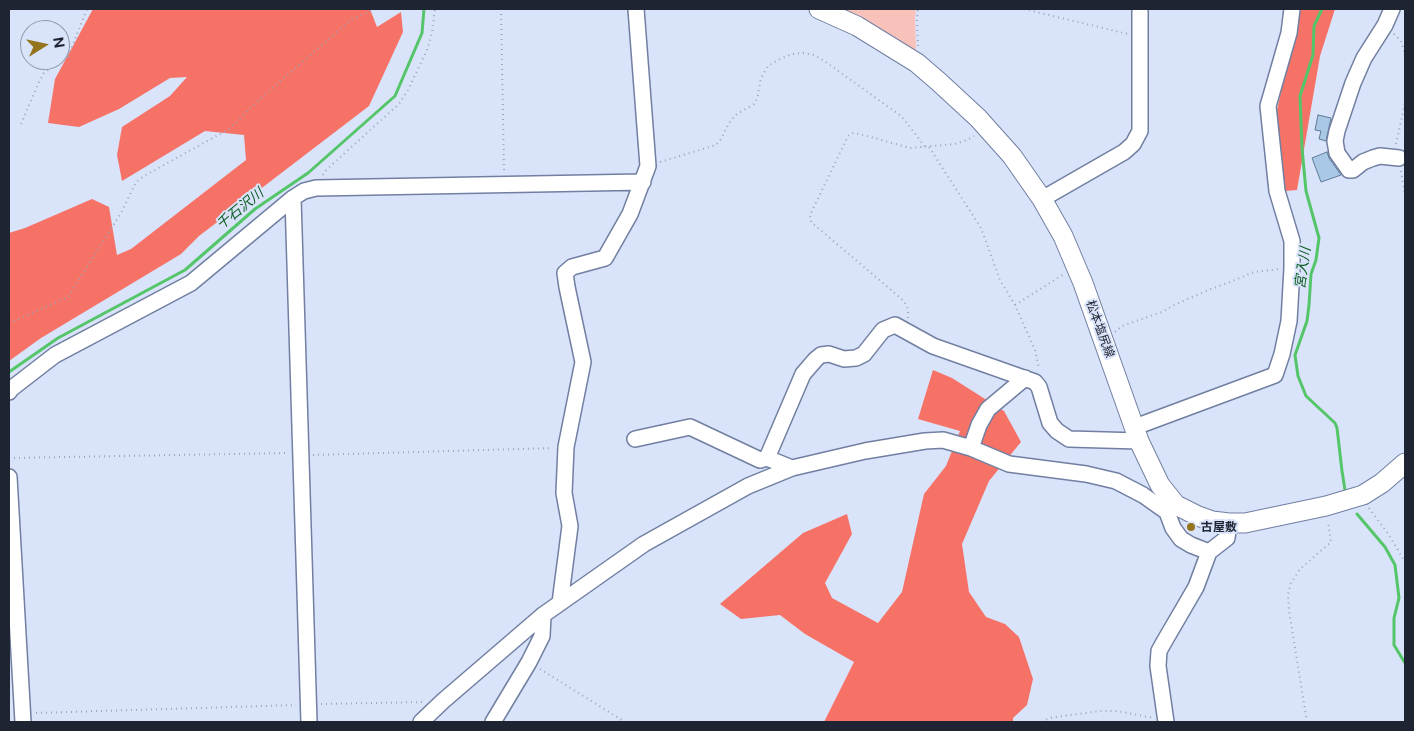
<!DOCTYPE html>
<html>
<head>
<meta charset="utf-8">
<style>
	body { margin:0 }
	#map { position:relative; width:1414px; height:731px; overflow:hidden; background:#d9e3fa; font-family:"Public Sans",sans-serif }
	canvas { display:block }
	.frame { position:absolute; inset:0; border:10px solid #1e2431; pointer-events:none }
	.north { position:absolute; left:20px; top:20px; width:50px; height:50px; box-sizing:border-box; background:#d9e3fa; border:1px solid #8e97aa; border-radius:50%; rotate:80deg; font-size:14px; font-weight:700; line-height:20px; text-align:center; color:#1e2431 }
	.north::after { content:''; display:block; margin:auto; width:18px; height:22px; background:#94741c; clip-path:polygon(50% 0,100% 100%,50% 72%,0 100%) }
</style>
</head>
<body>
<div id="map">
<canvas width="1414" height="731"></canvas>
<div class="frame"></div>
<div class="north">N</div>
</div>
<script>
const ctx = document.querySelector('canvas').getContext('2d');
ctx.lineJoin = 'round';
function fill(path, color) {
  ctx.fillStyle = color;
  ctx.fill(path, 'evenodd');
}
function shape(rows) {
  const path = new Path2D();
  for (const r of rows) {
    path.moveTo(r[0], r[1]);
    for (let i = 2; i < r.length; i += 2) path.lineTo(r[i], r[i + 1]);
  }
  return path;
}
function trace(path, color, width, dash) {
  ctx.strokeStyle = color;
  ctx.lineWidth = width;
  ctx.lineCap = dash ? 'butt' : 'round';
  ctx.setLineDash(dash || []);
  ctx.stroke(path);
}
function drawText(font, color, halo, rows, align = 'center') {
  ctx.font = font + ' "Public Sans","Noto Sans JP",sans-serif';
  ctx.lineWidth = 4;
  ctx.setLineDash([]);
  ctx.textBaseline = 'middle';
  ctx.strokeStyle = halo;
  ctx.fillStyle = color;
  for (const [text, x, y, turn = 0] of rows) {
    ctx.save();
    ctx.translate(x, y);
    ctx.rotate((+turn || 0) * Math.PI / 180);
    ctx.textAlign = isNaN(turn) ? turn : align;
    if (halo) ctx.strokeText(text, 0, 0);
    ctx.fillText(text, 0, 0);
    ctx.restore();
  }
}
const green = shape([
	[834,9,916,9,915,18,916,49,912,52]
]);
const forest = shape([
	[93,9,370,9,377,27,401,12,403,32,369,106,199,236,181,254,41,338,9,361,9,233,25,228,92,199,109,207,117,255,131,249,246,160,244,135,205,131,122,181,117,155,122,127,170,96,187,77,170,78,119,109,79,127,48,123,55,79],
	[1299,9,1335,9,1320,56,1297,190,1285,191,1277,110],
	[933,370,952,378,1004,411,1021,442,989,481,962,544,969,592,986,617,1005,624,1019,637,1033,679,1027,705,1013,718,1013,722,824,722,854,662,805,634,780,615,741,619,720,604,803,533,847,514,852,534,825,583,832,598,878,623,902,592,924,494,946,466,960,431,918,419]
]);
const stream = shape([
	[1322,9,1314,26,1313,55,1300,96,1302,148,1306,191,1319,238,1316,260,1311,274,1309,305,1307,321,1295,355,1298,376,1306,396,1335,423,1337,428,1342,471,1345,490],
	[9,372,58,338,185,270,255,209,308,173,395,96,422,33,424,9],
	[1357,514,1385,547,1395,565,1399,598,1394,618,1394,645,1405,663]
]);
const building = shape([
	[1318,115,1331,118,1326,141,1319,139,1321,131,1315,130,1318,115],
	[1327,152,1329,158,1341,175,1321,182,1312,158,1327,152]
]);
const path = shape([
	[501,9,504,171],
	[1024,9,1128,34],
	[1394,34,1401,41,1405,54],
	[918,46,917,19,918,9],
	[21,124,38,84,44,73,68,57,87,9],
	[1396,144,1405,103],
	[929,147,981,228,1000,280,1015,305,1035,350,1039,369],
	[660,162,716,145,721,139,729,123,737,114,754,104,757,99,761,78,768,66,778,60,792,54,803,53,814,55,823,60,901,116,914,132,925,147],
	[1401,171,1405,195],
	[323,175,325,171,399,104,408,90,427,50,432,33,435,9],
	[1015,305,1064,274],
	[908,318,908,309,904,301,811,222,810,215,848,136,852,133,860,134,910,148,955,144,967,140,974,136],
	[9,323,68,297,121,213,136,182,144,176,229,129,262,97,352,19,376,9],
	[1115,332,1122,326,1162,312,1174,305,1211,289,1230,282,1254,272,1280,269],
	[313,455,553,448],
	[9,458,288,453],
	[1369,508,1389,535,1405,562],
	[540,669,625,722],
	[321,704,424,702],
	[36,713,296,705],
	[1042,722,1049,718,1100,711,1117,711,1154,718],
	[1307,722,1289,611,1288,594,1291,583,1300,569,1331,542,1328,521]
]);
const minor = shape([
	[1392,9,1385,25,1364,58,1353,83,1337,131,1335,141,1337,153,1349,170,1353,170,1363,162,1373,158,1380,156,1399,158],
	[293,198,309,722],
	[1042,199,1124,152,1133,144,1140,131,1140,9],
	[9,392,11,389,55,355,191,283,293,198,304,191,316,188,643,182],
	[1135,427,1275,375,1282,354,1289,321,1292,268,1292,241,1277,191,1268,106,1289,33,1292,9],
	[635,439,690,427,760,460,767,458],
	[971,448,979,425,988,409,1025,378],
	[792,468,767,458,803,374,816,359,821,355,829,354,844,359,856,358,864,354,883,330,895,325,933,346,1035,382,1039,387,1050,423,1057,431,1069,439,1139,441],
	[9,477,23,722],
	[1167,512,1173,528,1181,539,1191,545,1209,552],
	[560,603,570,526,564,493,566,447,583,362,567,287,565,273,572,267,605,258,630,214,648,166,636,9],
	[421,722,443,701,543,615,644,544,748,486,792,468,865,451,925,441,943,440,971,448,1009,464,1086,474,1116,481,1143,495,1167,512,1176,505],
	[493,722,529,662,542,636,543,615],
	[1166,722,1158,666,1159,651,1164,642,1196,587,1209,552,1227,538,1229,523]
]);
const major = shape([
	[819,9,857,26,917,63,939,82,978,118,1012,156,1042,199,1063,236,1083,283,1139,441,1160,485,1176,505,1198,516,1212,521,1229,523,1245,523,1326,506,1363,495,1382,483,1405,463]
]);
const markers = [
	[1191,527,5,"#94741c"]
];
const streetNames = [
	["松本塩尻線",1100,329,70]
];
const poiNames = [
	["古屋敷",1201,527]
];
const waterNames = [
	["千石沢川",240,209,-39],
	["宮入川",1303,268,-82]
];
fill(green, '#f8c2bb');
fill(forest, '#f77266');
trace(stream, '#55c569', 3);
fill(building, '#a9c8e6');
trace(building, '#5e7b97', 1);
trace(minor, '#717fa1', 18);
trace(major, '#717fa1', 21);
trace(path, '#9ba4b8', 2, [1, 4]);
trace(minor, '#fff', 15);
trace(major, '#fff', 19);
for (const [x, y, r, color] of markers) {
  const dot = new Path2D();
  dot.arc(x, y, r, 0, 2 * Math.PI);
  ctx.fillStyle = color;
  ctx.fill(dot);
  trace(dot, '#d9e3fa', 2);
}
drawText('12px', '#1e2431', '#d9e3fa', streetNames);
drawText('bold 12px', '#1e2431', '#d9e3fa', poiNames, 'left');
drawText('italic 14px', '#0d5e23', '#d9e3fa', waterNames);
</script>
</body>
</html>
